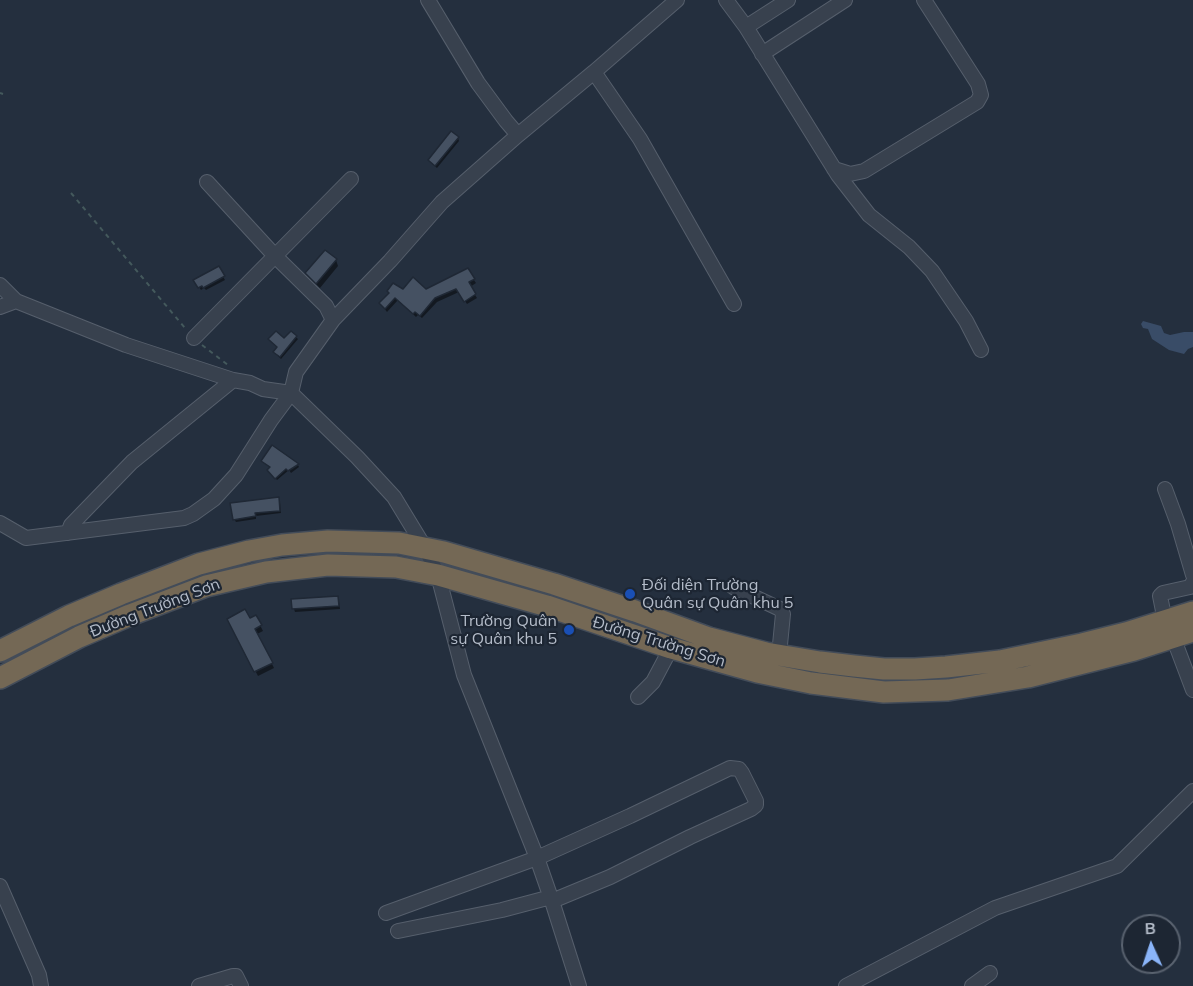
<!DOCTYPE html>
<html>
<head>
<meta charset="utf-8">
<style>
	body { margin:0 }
	#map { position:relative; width:1193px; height:986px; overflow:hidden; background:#242f3e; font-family:Mulish,sans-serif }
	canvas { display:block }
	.north { position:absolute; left:1121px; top:914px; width:60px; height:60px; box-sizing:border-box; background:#1d2633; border:2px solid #59626f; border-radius:50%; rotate:357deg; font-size:16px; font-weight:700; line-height:24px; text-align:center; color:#b4bcc9 }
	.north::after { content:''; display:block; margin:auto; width:21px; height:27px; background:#8ab4f8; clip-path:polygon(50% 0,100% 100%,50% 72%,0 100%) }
</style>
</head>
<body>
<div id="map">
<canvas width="1193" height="986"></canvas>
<div class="north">B</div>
</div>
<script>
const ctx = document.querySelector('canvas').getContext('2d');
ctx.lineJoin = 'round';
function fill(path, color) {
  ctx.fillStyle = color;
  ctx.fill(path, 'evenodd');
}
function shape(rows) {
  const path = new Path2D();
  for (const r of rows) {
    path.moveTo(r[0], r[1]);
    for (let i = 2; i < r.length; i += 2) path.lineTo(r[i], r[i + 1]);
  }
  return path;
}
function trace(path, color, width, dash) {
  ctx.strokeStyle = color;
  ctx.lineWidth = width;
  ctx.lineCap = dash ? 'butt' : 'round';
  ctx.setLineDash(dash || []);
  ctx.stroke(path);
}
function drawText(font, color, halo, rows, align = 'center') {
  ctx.font = font + ' Mulish,sans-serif';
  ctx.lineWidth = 4.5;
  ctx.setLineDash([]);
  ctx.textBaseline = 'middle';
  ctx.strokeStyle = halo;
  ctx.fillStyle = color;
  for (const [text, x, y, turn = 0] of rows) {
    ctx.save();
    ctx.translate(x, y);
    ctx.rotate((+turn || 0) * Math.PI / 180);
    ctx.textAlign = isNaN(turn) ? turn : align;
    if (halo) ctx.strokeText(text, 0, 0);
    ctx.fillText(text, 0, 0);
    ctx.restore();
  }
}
const water = shape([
	[1143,321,1161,326,1164,333,1170,335,1184,332,1193,332,1193,347,1188,349,1184,354,1169,350,1152,339,1148,329,1143,328,1141,324]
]);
const shadow = shape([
	[458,138,459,141,437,168,431,163],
	[336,260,338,266,320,288,310,278,307,273],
	[218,268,225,280,206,290,204,288,201,290,195,281],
	[467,270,476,283,470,287,477,298,467,304,459,292,437,302,422,318,418,315,416,317,398,300,387,312,380,303,403,291,426,291],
	[291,333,298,339,281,359,274,352,278,348,270,339,284,340],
	[264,463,298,465,299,467,291,473,289,470,277,480,270,472,271,468],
	[278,498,280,502,281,513,256,516,256,519,236,522,234,519],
	[337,598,339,601,340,609,295,612,294,609],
	[256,617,263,631,257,634,274,668,258,676,229,620,249,620]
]);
const building = shape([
	[451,131,459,137,435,166,428,160,451,131],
	[325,250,337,259,316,284,305,273,325,250],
	[219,266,225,276,203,288,202,286,198,288,193,280,219,266],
	[468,268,475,279,469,282,476,294,464,302,456,289,435,298,420,316,415,312,413,314,395,298,385,309,379,303,389,293,387,291,393,283,403,289,413,277,426,289,468,268],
	[276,331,284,338,291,331,297,336,280,357,273,352,277,347,268,339,276,331],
	[272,445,299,464,288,471,286,469,275,479,267,470,270,467,261,461,272,445],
	[279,497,280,511,255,513,256,516,233,520,230,503,279,497],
	[338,596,339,606,292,609,291,599,338,596],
	[245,609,250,618,256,615,262,625,255,629,273,663,254,672,227,619,245,609]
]);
const path = shape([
	[0,93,3,94],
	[71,193,185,328],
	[202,345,228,365]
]);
const minor = shape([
	[428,0,478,83,506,121,518,135],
	[726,0,746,27,838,175,869,215,909,247,932,271,966,321,981,350],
	[746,27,788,0],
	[762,54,845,0],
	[594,72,640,139,734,304],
	[834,169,850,174,864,171,977,102,981,95,978,84,924,0],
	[207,182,275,256,326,306,333,320],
	[0,285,16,301,126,345,233,380,250,383,263,389,291,393,271,420,236,475,214,499,193,514,184,518,26,538,0,523],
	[0,307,16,301],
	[194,338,351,179],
	[1165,489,1178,524,1193,575],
	[68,533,71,525,132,462,233,380],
	[733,587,780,609,783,614,779,655],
	[1165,621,1160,596,1163,593,1190,587,1193,582],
	[1173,637,1193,690],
	[638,697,653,682,671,648],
	[0,886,39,975,41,986],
	[386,913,537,858,630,816,730,768,739,769,742,773,756,801,756,805,751,809,690,837,610,877,552,901],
	[398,931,502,910,551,897],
	[199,986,233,976,236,976,241,986],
	[579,986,552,901,537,858,464,675,438,575,425,548,394,497,357,457,291,393,296,372,333,320,390,261,442,202,518,135,594,72,677,0],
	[846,986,995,908,1117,866,1193,791],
	[972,986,990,973]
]);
const highway = shape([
	[0,651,69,616,121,594,199,564,249,551,282,545,328,541,399,543,444,552,554,584,635,611,709,638,766,653,820,662,854,666,884,669,915,669,946,667,1000,661,1082,644,1126,633,1193,612],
	[0,678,79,637,130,615,206,586,266,572,328,565,396,567,438,575,547,606,671,648,757,672,811,683,884,692,948,690,1028,677,1134,650,1193,631]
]);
const markers = [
	[630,594,6,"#1a4fb4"],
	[569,630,6,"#1a4fb4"]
];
const poiNames = [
	["Đối diện Trường",642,585],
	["Quân sự Quân khu 5",642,603],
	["Trường Quân",557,621,"right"],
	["sự Quân khu 5",557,639,"right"]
];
const streetNames = [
	["Đường Trường Sơn",155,608,-21],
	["Đường Trường Sơn",659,642,17]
];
fill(water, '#394c67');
fill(shadow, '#0007');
fill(building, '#455162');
trace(building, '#1f2835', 1.5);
trace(minor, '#565f6c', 16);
trace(highway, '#434c59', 24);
trace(path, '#44595c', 2, [4.5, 4.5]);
trace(minor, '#38414e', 14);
trace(highway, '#746855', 21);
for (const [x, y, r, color] of markers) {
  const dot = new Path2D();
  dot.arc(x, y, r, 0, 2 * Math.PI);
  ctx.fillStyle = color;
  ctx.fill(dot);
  trace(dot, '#1d2633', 2);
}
drawText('16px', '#b4bcc9', '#1d2633', poiNames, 'left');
drawText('16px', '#b4bcc9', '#1d2633', streetNames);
</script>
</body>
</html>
